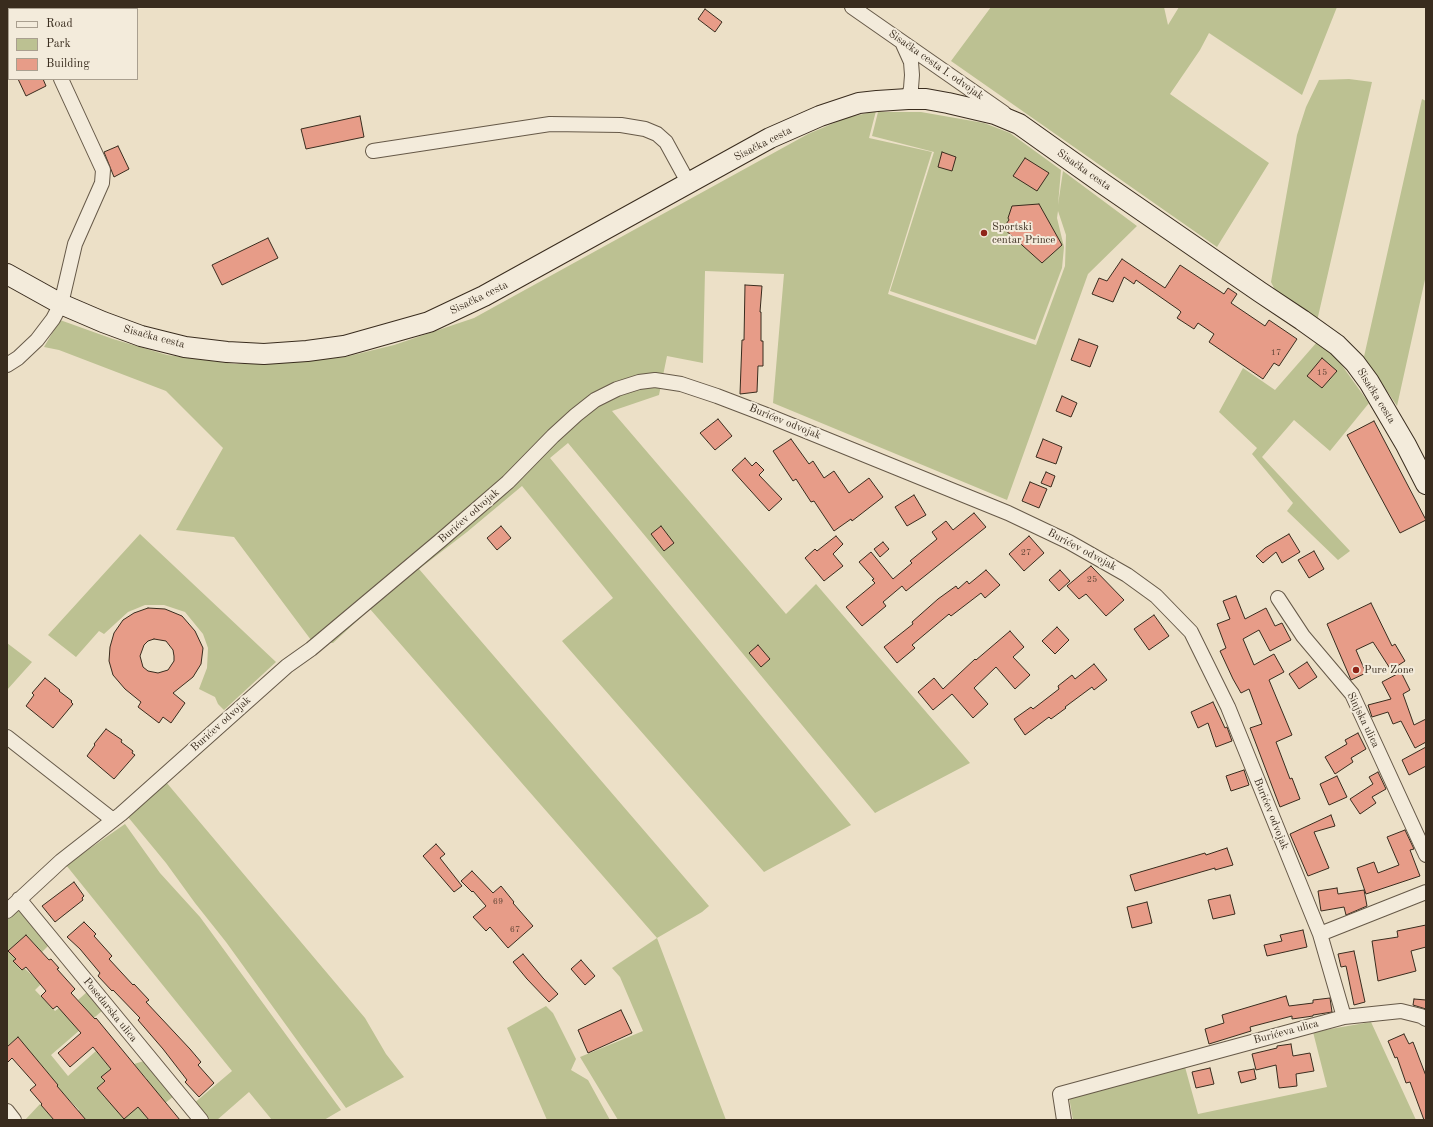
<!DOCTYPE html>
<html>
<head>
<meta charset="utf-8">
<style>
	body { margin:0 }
	#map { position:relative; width:1433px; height:1127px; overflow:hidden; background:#ece0c7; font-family:"Old Standard TT",serif }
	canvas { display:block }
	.frame { position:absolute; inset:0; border:8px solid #392c1e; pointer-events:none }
	.legend { position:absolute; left:8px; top:8px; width:130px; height:72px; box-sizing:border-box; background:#f3ebdb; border:1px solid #a99f8f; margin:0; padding:5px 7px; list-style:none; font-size:12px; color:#392c1e }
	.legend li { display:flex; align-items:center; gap:8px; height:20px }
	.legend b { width:20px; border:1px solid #a99f8f }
</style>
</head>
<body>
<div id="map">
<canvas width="1433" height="1127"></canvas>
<div class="frame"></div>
<ul class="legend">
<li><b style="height:5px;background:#f3ebdb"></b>Road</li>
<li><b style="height:11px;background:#bcc192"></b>Park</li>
<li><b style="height:11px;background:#e79c88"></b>Building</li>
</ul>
</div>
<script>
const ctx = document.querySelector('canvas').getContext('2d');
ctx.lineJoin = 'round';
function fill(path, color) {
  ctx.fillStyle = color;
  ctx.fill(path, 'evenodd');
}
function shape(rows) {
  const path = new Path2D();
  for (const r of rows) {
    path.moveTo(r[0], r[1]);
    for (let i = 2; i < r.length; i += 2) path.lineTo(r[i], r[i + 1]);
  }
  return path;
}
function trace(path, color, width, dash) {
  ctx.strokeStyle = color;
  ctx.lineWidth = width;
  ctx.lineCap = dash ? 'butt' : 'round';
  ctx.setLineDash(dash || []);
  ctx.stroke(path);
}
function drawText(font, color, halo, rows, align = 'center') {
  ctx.font = font + ' "Old Standard TT",serif';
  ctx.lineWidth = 4;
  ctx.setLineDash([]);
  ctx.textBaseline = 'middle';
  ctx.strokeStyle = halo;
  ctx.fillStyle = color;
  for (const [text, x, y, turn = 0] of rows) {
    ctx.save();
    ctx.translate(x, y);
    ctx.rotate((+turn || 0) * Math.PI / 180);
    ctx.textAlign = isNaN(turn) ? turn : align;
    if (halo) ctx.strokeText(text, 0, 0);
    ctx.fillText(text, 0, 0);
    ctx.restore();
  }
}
const green = shape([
	[991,7,1164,7,1168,25,1179,7,1337,7,1302,95,1209,33,1200,50,1170,94,1269,163,1217,247,951,61],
	[1349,79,1372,82,1317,321,1276,292,1271,282,1297,135,1306,107,1319,80],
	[1422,99,1426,101,1426,275,1397,406,1381,382,1363,361],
	[876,111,869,138,932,152,888,294,1036,345,1065,266,1066,235,1058,211,1057,218,1064,247,1062,268,1035,340,890,291,934,152,872,136,878,112,921,112,984,123,1010,133,1061,170,1058,205,1063,171,1137,226,1088,274,1007,500,773,403,784,274,705,271,703,363,667,356,659,395,612,411,786,614,816,584,970,763,875,813,568,443,550,458,851,825,764,872,562,641,613,598,522,486,467,532,419,569,709,906,702,912,657,938,726,1120,618,1120,580,1057,643,1031,620,977,612,968,657,938,370,609,333,643,311,640,234,537,176,530,223,448,166,391,59,350,44,347,60,320,113,339,167,355,235,364,290,362,345,357,394,345,474,318,808,134,846,118],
	[1317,342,1338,360,1369,403,1330,451,1294,420,1262,457,1350,551,1338,560,1287,511,1293,503,1252,454,1257,448,1219,412,1243,368,1275,390],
	[140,534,276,662,224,710,218,704,215,697,199,689,207,668,208,648,203,634,185,612,164,605,145,605,128,612,104,634,99,631,76,657,48,635],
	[7,643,32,662,7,690],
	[166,782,365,1018,386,1054,404,1077,346,1108,226,942,195,903,166,863,128,817],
	[125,824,160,873,200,917,341,1110,324,1120,272,1120,249,1092,217,1120,206,1120,193,1104,232,1071,66,865],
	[17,911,23,912,50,944,42,952,26,935,9,951,16,959,13,961,21,970,24,968,32,975,41,984,35,990,55,1011,59,1008,90,1014,78,1000,87,992,103,1010,51,1055,68,1076,96,1051,111,1069,102,1078,105,1081,97,1088,105,1098,113,1091,131,1093,147,1079,134,1064,144,1061,174,1096,149,1116,153,1120,67,1120,79,1110,57,1087,58,1085,37,1060,15,1040,7,1047,7,920],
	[546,1006,553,1013,576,1059,571,1070,588,1080,610,1120,547,1120,507,1028],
	[1371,1022,1416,1120,1073,1120,1069,1097,1185,1067,1198,1114,1327,1087,1313,1032],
	[40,1104,54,1120,25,1120]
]);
const building = shape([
	[705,9,722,22,715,32,698,19,705,9],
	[18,79,43,79,46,86,26,96,18,79],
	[360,116,364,137,306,149,301,129,360,116],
	[118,146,129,169,114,177,104,152,118,146],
	[942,152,956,157,952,171,938,167,942,152],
	[1025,158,1049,173,1037,191,1013,176,1025,158],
	[1039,204,1062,245,1042,263,1003,228,1009,220,1008,218,1012,206,1039,204],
	[268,238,278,258,222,285,212,265,268,238],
	[1122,259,1165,288,1180,265,1224,294,1228,288,1237,294,1231,303,1265,326,1269,320,1297,339,1279,366,1274,363,1263,379,1209,342,1214,334,1198,323,1194,329,1177,318,1181,312,1179,310,1136,280,1134,284,1124,277,1113,302,1092,294,1099,278,1107,281,1122,259],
	[745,285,762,286,760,312,761,312,761,341,763,341,763,366,758,366,757,392,740,394,742,340,744,340,745,285],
	[1079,339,1098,346,1090,367,1071,360,1079,339],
	[1322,358,1337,371,1322,388,1307,376,1322,358],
	[1062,396,1077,403,1071,417,1056,411,1062,396],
	[718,419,732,436,715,450,700,433,718,419],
	[1374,421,1426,520,1400,533,1347,435,1374,421],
	[791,439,809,464,813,461,824,478,834,471,849,493,869,478,883,497,852,521,851,519,834,531,814,501,811,502,796,479,793,481,773,451,791,439],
	[1043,439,1062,447,1056,464,1036,457,1043,439],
	[745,458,752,466,756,462,764,470,759,475,782,499,769,511,732,470,745,458],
	[1046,472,1055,476,1051,487,1041,483,1046,472],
	[1030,482,1047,489,1039,508,1022,501,1030,482],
	[914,495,926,515,907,526,895,507,914,495],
	[974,513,986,527,906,591,902,586,883,602,886,606,862,626,846,607,875,583,872,580,874,579,859,562,871,552,893,579,912,563,910,561,937,539,932,532,946,521,953,530,974,513],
	[501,526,511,538,497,550,487,538,501,526],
	[661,526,674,543,664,551,651,534,661,526],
	[1289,534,1300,552,1282,563,1276,552,1263,563,1256,556,1265,548,1289,534],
	[836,536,843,544,833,554,843,566,824,581,805,558,815,549,817,551,836,536],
	[1029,536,1044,553,1024,571,1009,554,1029,536],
	[883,542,889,549,880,557,874,549,883,542],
	[1314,551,1324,569,1309,578,1298,560,1314,551],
	[1091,566,1124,600,1106,616,1086,594,1079,599,1067,586,1091,566],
	[986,570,1000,585,985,598,981,593,951,616,949,614,912,645,915,648,897,663,884,647,913,624,912,622,938,599,956,586,958,589,967,581,969,584,986,570],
	[1060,570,1070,581,1059,591,1049,580,1060,570],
	[1236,596,1245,619,1266,608,1275,626,1282,623,1291,640,1270,651,1259,630,1243,639,1254,665,1274,654,1284,672,1269,680,1292,735,1276,742,1290,779,1292,778,1300,799,1280,807,1250,728,1262,724,1249,689,1241,693,1233,679,1220,651,1226,648,1217,624,1230,619,1223,601,1236,596],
	[1371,603,1392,646,1395,644,1405,661,1391,670,1373,642,1356,650,1366,673,1351,680,1327,624,1371,603],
	[148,608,165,609,182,616,195,631,203,648,201,664,193,677,173,693,185,703,171,723,163,717,159,723,138,707,141,702,125,689,113,675,109,661,110,647,114,633,123,620,134,613,148,608],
	[154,639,166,641,173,650,174,656,174,661,168,670,158,673,148,671,143,667,140,656,144,645,148,641,154,639],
	[1154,615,1169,636,1149,650,1134,629,1154,615],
	[1057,627,1069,640,1055,654,1042,641,1057,627],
	[1010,631,1024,647,1013,657,1030,675,1015,689,996,667,974,688,988,704,973,718,952,694,933,710,918,692,934,678,943,689,975,659,976,660,1010,631],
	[758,645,770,659,761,667,749,653,758,645],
	[1307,662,1317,677,1299,689,1289,674,1307,662],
	[1094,664,1107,680,1094,690,1092,687,1065,707,1066,708,1051,719,1049,717,1025,735,1014,719,1031,707,1033,709,1059,689,1058,686,1072,675,1075,679,1094,664],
	[1401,672,1410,690,1403,694,1414,725,1426,719,1426,742,1415,748,1401,721,1393,724,1388,712,1372,717,1368,705,1391,699,1382,682,1401,672],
	[45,678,60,690,59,691,72,701,71,702,73,704,53,728,26,706,34,695,32,693,45,678],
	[1213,702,1225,728,1227,727,1232,741,1216,747,1208,723,1198,728,1191,712,1213,702],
	[106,729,122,740,121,742,133,751,132,753,135,755,114,779,87,756,95,745,94,744,106,729],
	[1358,733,1366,749,1351,758,1353,762,1335,774,1325,757,1347,744,1345,740,1358,733],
	[1426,747,1426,766,1409,775,1402,760,1426,747],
	[1244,770,1249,785,1231,791,1226,776,1244,770],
	[1378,772,1386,789,1372,797,1376,803,1360,814,1350,799,1373,784,1369,777,1378,772],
	[1337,776,1347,797,1329,805,1320,784,1337,776],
	[1331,815,1335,826,1314,832,1329,868,1308,876,1290,834,1331,815],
	[1405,830,1414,849,1410,850,1420,876,1366,894,1357,868,1374,862,1378,873,1399,865,1387,837,1405,830],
	[436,844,445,854,440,858,462,886,454,892,423,856,436,844],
	[1227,848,1233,865,1215,870,1215,868,1135,891,1130,875,1205,853,1206,855,1227,848],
	[472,871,493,893,501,886,514,902,513,903,533,926,508,948,490,927,486,931,473,917,486,906,473,891,472,892,461,881,472,871],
	[74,882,84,896,82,898,83,900,55,922,42,906,74,882],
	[1337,888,1338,894,1364,890,1367,906,1346,915,1344,907,1321,911,1318,891,1337,888],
	[1230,895,1235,914,1213,919,1208,900,1230,895],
	[1147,902,1152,923,1132,928,1127,907,1147,902],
	[84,922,96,934,94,936,112,956,109,959,133,985,134,984,149,1000,146,1002,190,1049,201,1062,198,1065,214,1083,199,1097,185,1082,187,1080,163,1049,138,1020,140,1018,113,990,112,991,98,976,100,973,80,949,67,937,84,922],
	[1426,925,1426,947,1411,951,1416,971,1378,981,1372,941,1398,937,1397,931,1426,925],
	[1303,930,1307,947,1267,956,1264,945,1282,941,1280,935,1303,930],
	[26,935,49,960,51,959,59,968,57,969,75,989,71,993,95,1019,96,1018,180,1120,149,1120,138,1107,124,1119,97,1088,105,1081,101,1077,111,1069,93,1047,70,1067,58,1053,81,1033,57,1006,53,1009,41,996,46,991,26,967,22,970,13,961,16,959,8,951,26,935],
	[1354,951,1365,1002,1354,1005,1346,966,1341,967,1338,954,1354,951],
	[523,954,543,978,558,994,549,1002,527,979,513,962,523,954],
	[581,960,595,976,585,985,571,969,581,960],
	[1286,996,1289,1006,1313,1003,1313,1000,1330,998,1332,1012,1313,1015,1313,1016,1292,1019,1292,1016,1250,1027,1251,1031,1209,1044,1205,1029,1224,1023,1222,1015,1286,996],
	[1414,999,1426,1000,1426,1009,1413,1005,1414,999],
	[621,1010,632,1033,588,1053,578,1030,621,1010],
	[1404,1034,1409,1044,1413,1042,1426,1076,1426,1120,1424,1120,1410,1082,1406,1083,1397,1057,1395,1058,1388,1041,1404,1034],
	[18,1037,58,1085,57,1086,86,1120,54,1120,41,1105,42,1104,30,1090,36,1085,12,1058,7,1063,7,1047,18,1037],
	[1291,1044,1293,1056,1310,1053,1314,1071,1296,1074,1297,1086,1279,1088,1276,1065,1256,1070,1252,1054,1277,1048,1277,1046,1291,1044],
	[1210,1068,1214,1084,1196,1088,1192,1072,1210,1068],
	[1254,1069,1256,1079,1241,1083,1238,1072,1254,1069]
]);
const minor = shape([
	[30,7,31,9],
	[852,7,1004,113],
	[902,42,911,62,912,75,911,88,908,99],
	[373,151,550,124,621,125,645,129,657,134,666,142,689,184],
	[7,365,18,358,37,340,53,319,61,304,75,244,102,183,103,170,61,79],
	[1278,598,1303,636,1352,694,1426,855],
	[7,737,113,820],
	[19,899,201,1120],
	[7,911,61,861,121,814,287,666,311,649,441,540,508,482,553,436,576,415,595,400,617,389,639,382,655,380,681,384,717,396,764,414,1008,513,1069,542,1127,575,1156,596,1191,632,1228,707,1320,934],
	[1344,1017,1401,1011,1421,1016,1426,1019],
	[7,1111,14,1120],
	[1064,1120,1060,1094,1344,1017,1320,934,1426,892]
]);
const secondary = shape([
	[7,274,61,304,103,322,141,336,185,347,227,352,264,354,307,351,344,346,429,322,484,296,770,138,820,116,859,103,877,101,908,99,926,99,948,103,995,114,1019,124,1102,183,1260,292,1302,320,1337,345,1355,363,1369,382,1406,445,1426,484]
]);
const markers = [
	[984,233,4,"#8f2418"],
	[1356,670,4,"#8f2418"]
];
const numberNames = [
	["17",1276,353],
	["15",1322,373],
	["27",1026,553],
	["25",1092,580],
	["69",498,902],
	["67",515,930]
];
const streetNames = [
	["Sisačka cesta I. odvojak",936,65,35],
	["Sisačka cesta",763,144,-27],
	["Sisačka cesta",1084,170,35],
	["Sisačka cesta",479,298,-26],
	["Sisačka cesta",154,337,15],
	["Sisačka cesta",1376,396,58],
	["Burićev odvojak",785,422,22],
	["Burićev odvojak",469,516,-41],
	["Burićev odvojak",1082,550,28],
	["Sinjska ulica",1363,720,64],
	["Burićev odvojak",221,724,-42],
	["Burićev odvojak",1271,814,68],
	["Posedarska ulica",110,1010,51],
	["Burićeva ulica",1286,1032,-15]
];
const poiNames = [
	["Sportski",992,227],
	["centar Prince",992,240],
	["Pure Zone",1364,670]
];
fill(green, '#bcc192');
fill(building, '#e79c88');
trace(building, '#392c1e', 1);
trace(minor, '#665948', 16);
trace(secondary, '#392c1e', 22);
trace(minor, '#f3ebdb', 14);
trace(secondary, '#f3ebdb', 20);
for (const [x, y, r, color] of markers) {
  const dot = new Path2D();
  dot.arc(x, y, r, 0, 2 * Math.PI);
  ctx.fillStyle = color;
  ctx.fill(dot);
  trace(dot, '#f3ebdb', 1.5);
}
drawText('9px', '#644838', null, numberNames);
drawText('11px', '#392c1e', '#f3ebdb', streetNames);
drawText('11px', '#392c1e', '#f3ebdb', poiNames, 'left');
</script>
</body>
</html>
